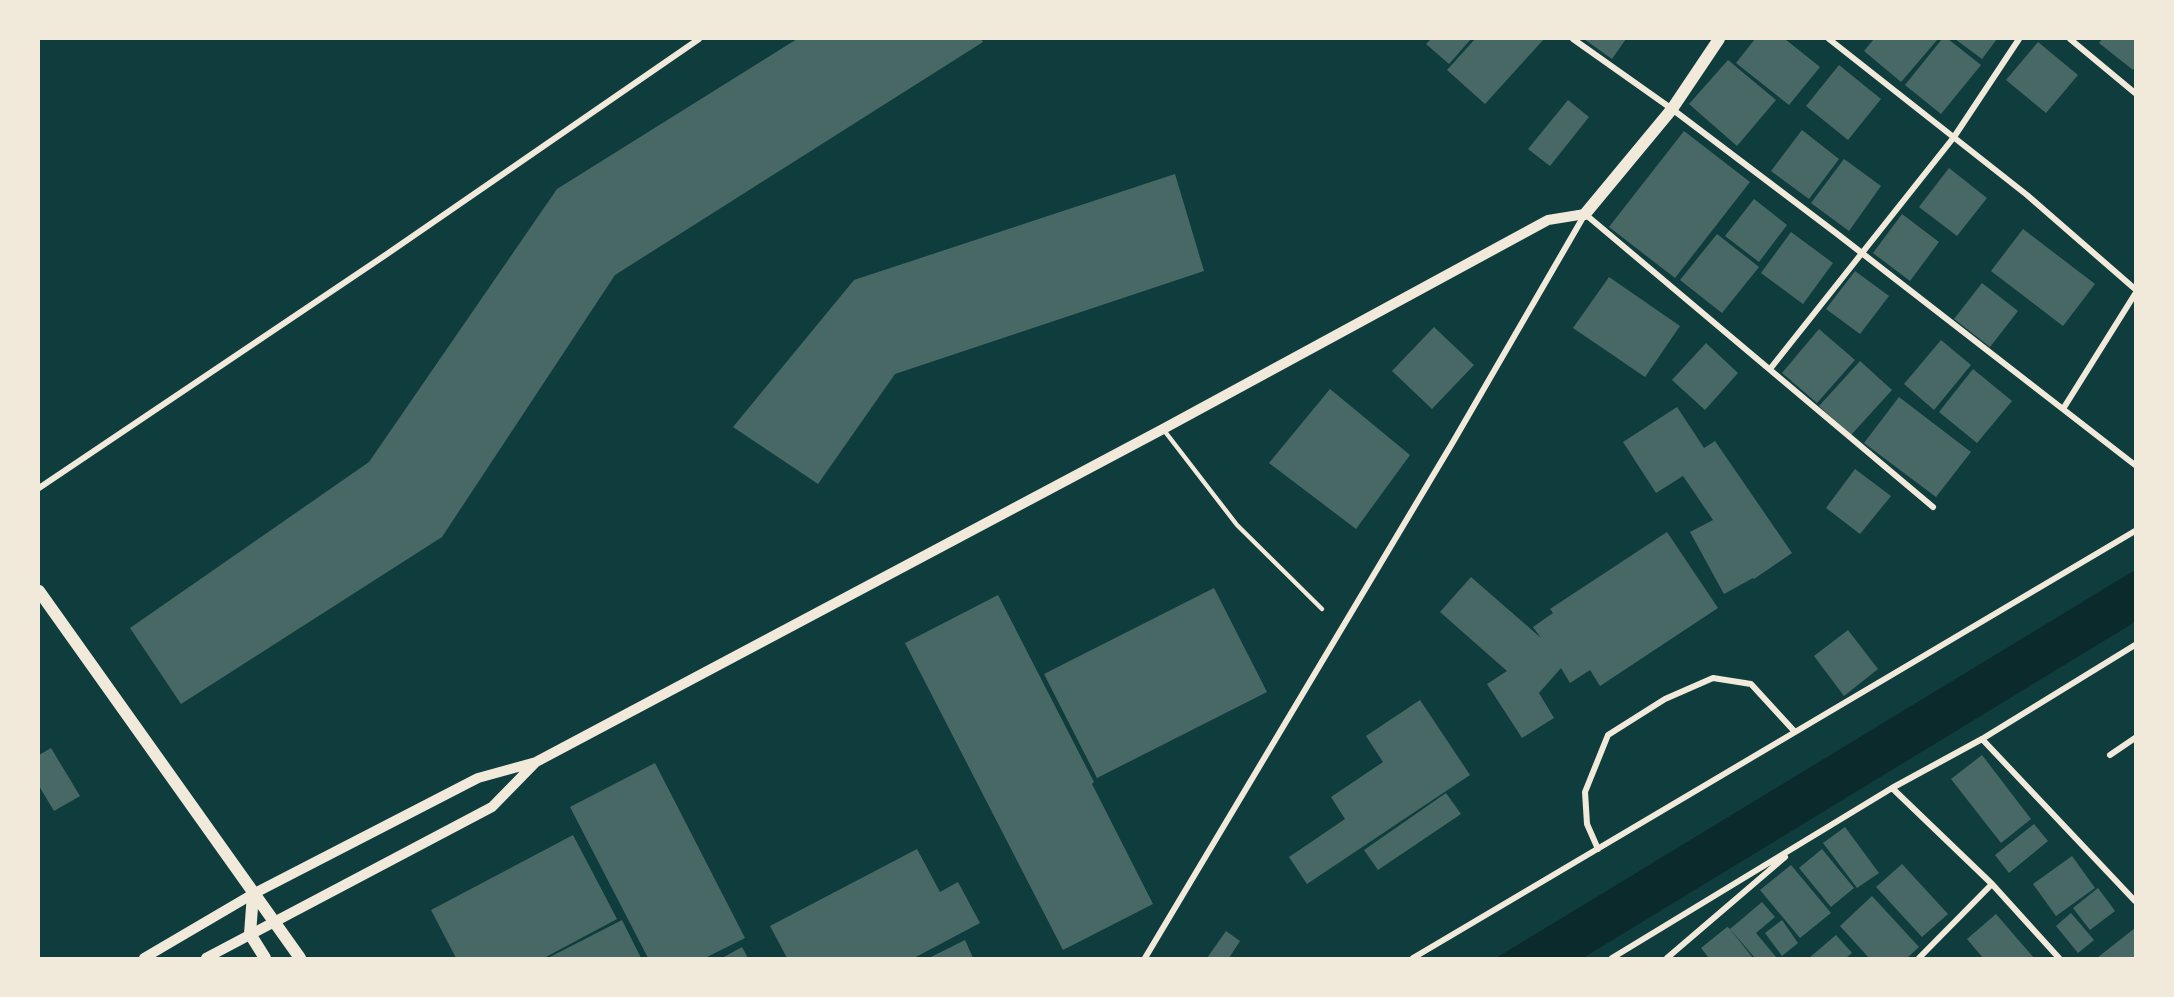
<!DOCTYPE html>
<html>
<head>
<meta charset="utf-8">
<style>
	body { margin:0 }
	#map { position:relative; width:2174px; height:997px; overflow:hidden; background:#0f3d3e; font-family:Bitter,serif }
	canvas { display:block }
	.frame { position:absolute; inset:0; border:40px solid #f1e9da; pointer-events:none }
</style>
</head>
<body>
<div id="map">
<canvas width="2174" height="997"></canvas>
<div class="frame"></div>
</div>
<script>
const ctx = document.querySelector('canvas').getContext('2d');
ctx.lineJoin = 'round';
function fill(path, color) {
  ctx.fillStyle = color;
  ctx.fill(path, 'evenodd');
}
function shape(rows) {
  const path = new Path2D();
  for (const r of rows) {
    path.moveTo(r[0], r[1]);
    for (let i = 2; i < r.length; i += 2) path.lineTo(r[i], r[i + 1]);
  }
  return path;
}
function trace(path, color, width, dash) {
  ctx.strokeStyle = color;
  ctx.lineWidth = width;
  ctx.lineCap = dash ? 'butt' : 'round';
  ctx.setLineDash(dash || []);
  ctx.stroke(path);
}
const water = shape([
	[2135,570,2135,622,1583,958,1496,958]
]);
const building = shape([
	[797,39,981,39,983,42,615,275,442,537,181,704,130,628,369,462,557,189],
	[1431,39,1471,39,1449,64,1426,44],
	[1475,39,1544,39,1485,104,1447,70],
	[1584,39,1626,39,1612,59],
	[1755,39,1785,39,1820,67,1789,105,1736,63],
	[1874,39,1938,39,1901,82,1864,51],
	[1942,39,1948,39,1981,65,1941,114,1905,85],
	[1955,39,1997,39,1982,59],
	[2102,39,2135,39,2135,67,2133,70,2099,43],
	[2038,42,2078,75,2046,113,2006,80],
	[1728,60,1776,100,1737,146,1689,104],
	[1839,65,1881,99,1848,140,1806,106],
	[1568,100,1589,117,1550,166,1528,149],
	[1802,130,1839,159,1809,199,1771,171],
	[1684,131,1750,182,1675,278,1609,227],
	[1844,159,1881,186,1849,231,1811,203],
	[1949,168,1987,198,1957,236,1919,207],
	[1175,174,1204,271,895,374,818,484,733,427,854,280],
	[1754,199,1787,225,1759,262,1725,236],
	[1902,214,1939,242,1910,281,1873,253],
	[2023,229,2095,284,2063,326,1991,271],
	[1791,232,1833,263,1803,304,1761,273],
	[1717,234,1759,267,1722,313,1680,280],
	[1855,271,1889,296,1860,334,1826,309],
	[1609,277,1680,326,1645,377,1573,328],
	[1982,283,2018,311,1990,347,1954,319],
	[1434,327,1474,365,1432,409,1392,371],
	[1819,329,1855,360,1817,403,1782,373],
	[1941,340,1971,365,1934,410,1904,384],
	[1706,343,1738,373,1705,410,1672,380],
	[1860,361,1892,390,1851,435,1819,406],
	[1973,369,2012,401,1977,443,1939,412],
	[1330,389,1410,455,1356,529,1269,463],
	[1899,397,1971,452,1936,497,1864,443],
	[1677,407,1704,448,1715,441,1792,553,1754,579,1753,578,1724,594,1690,532,1713,520,1683,476,1656,493,1623,442],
	[1855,469,1891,496,1860,534,1826,508],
	[1667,532,1718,608,1600,686,1590,670,1570,683,1561,668,1539,693,1554,718,1522,738,1487,684,1507,671,1440,612,1471,577,1541,638,1533,627,1553,613,1550,609],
	[1214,588,1267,692,1097,778,1044,674],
	[998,595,1094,782,1092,784,1153,904,1063,950,905,643],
	[1848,630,1878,669,1844,696,1814,656],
	[1420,700,1470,775,1307,884,1289,857,1345,819,1331,797,1383,762,1366,736],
	[51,748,80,796,54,811,39,786,39,755],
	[1982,755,2031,819,2001,843,1951,779],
	[655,763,745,938,705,958,648,958,570,807],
	[1446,793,1461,814,1378,870,1364,850],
	[2034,824,2048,841,2009,873,1995,855],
	[1845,827,1879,873,1857,888,1823,843],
	[573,835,617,919,544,958,456,958,431,910],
	[917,849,940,892,958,882,980,923,914,958,787,958,770,926],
	[1822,849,1854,888,1831,907,1799,868],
	[2072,856,2095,888,2056,916,2033,884],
	[1902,864,1948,914,1922,937,1876,887],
	[1791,865,1831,913,1800,938,1760,890],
	[2098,888,2115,911,2090,930,2073,908],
	[1872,896,1919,947,1907,958,1869,958,1840,926],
	[1762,902,1775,917,1756,933,1776,957,1775,958,1755,958,1730,929],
	[2071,913,2094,940,2078,953,2056,926],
	[1996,914,2034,958,1983,958,1967,939],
	[622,920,641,958,548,958],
	[1782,920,1798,943,1782,956,1765,933],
	[1727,927,1729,928,1753,958,1709,958,1701,948],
	[2135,928,2135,958,2097,958],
	[1226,931,1240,941,1229,958,1207,958],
	[1836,935,1852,953,1846,958,1809,958],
	[965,940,973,958,929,958],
	[742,947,748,958,722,958]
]);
const service = shape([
	[1163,429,1237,525,1322,609]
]);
const minor = shape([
	[1573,39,1672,109,1836,233,2135,465],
	[1829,39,2027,195,2135,289],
	[2070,39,2135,93],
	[1770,369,1954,137,2019,39],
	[2063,409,2135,294],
	[39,488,387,254,699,39],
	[1982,739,2135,901],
	[2110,755,2135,738],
	[1892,788,1992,884,2059,958],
	[1598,849,1587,824,1585,792,1608,735,1665,699,1713,678,1751,684,1795,732],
	[1145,958,1453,442,1585,214,1933,507],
	[1413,958,2135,531],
	[1612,958,1892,788,1982,739,2135,645],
	[1667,958,1785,857],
	[1919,958,1992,884]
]);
const tertiary = shape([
	[144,958,253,894,478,778,536,762,1163,429,1548,220,1585,214],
	[206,958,492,807,536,762]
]);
const secondary = shape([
	[1585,214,1672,109,1719,39],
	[39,591,300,958],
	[253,894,250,934,265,958]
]);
fill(water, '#0a2a2b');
fill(building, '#486865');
trace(service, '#f1e9da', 4.5);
trace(minor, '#f1e9da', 6);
trace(tertiary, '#f1e9da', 10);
trace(secondary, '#f1e9da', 12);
</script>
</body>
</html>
